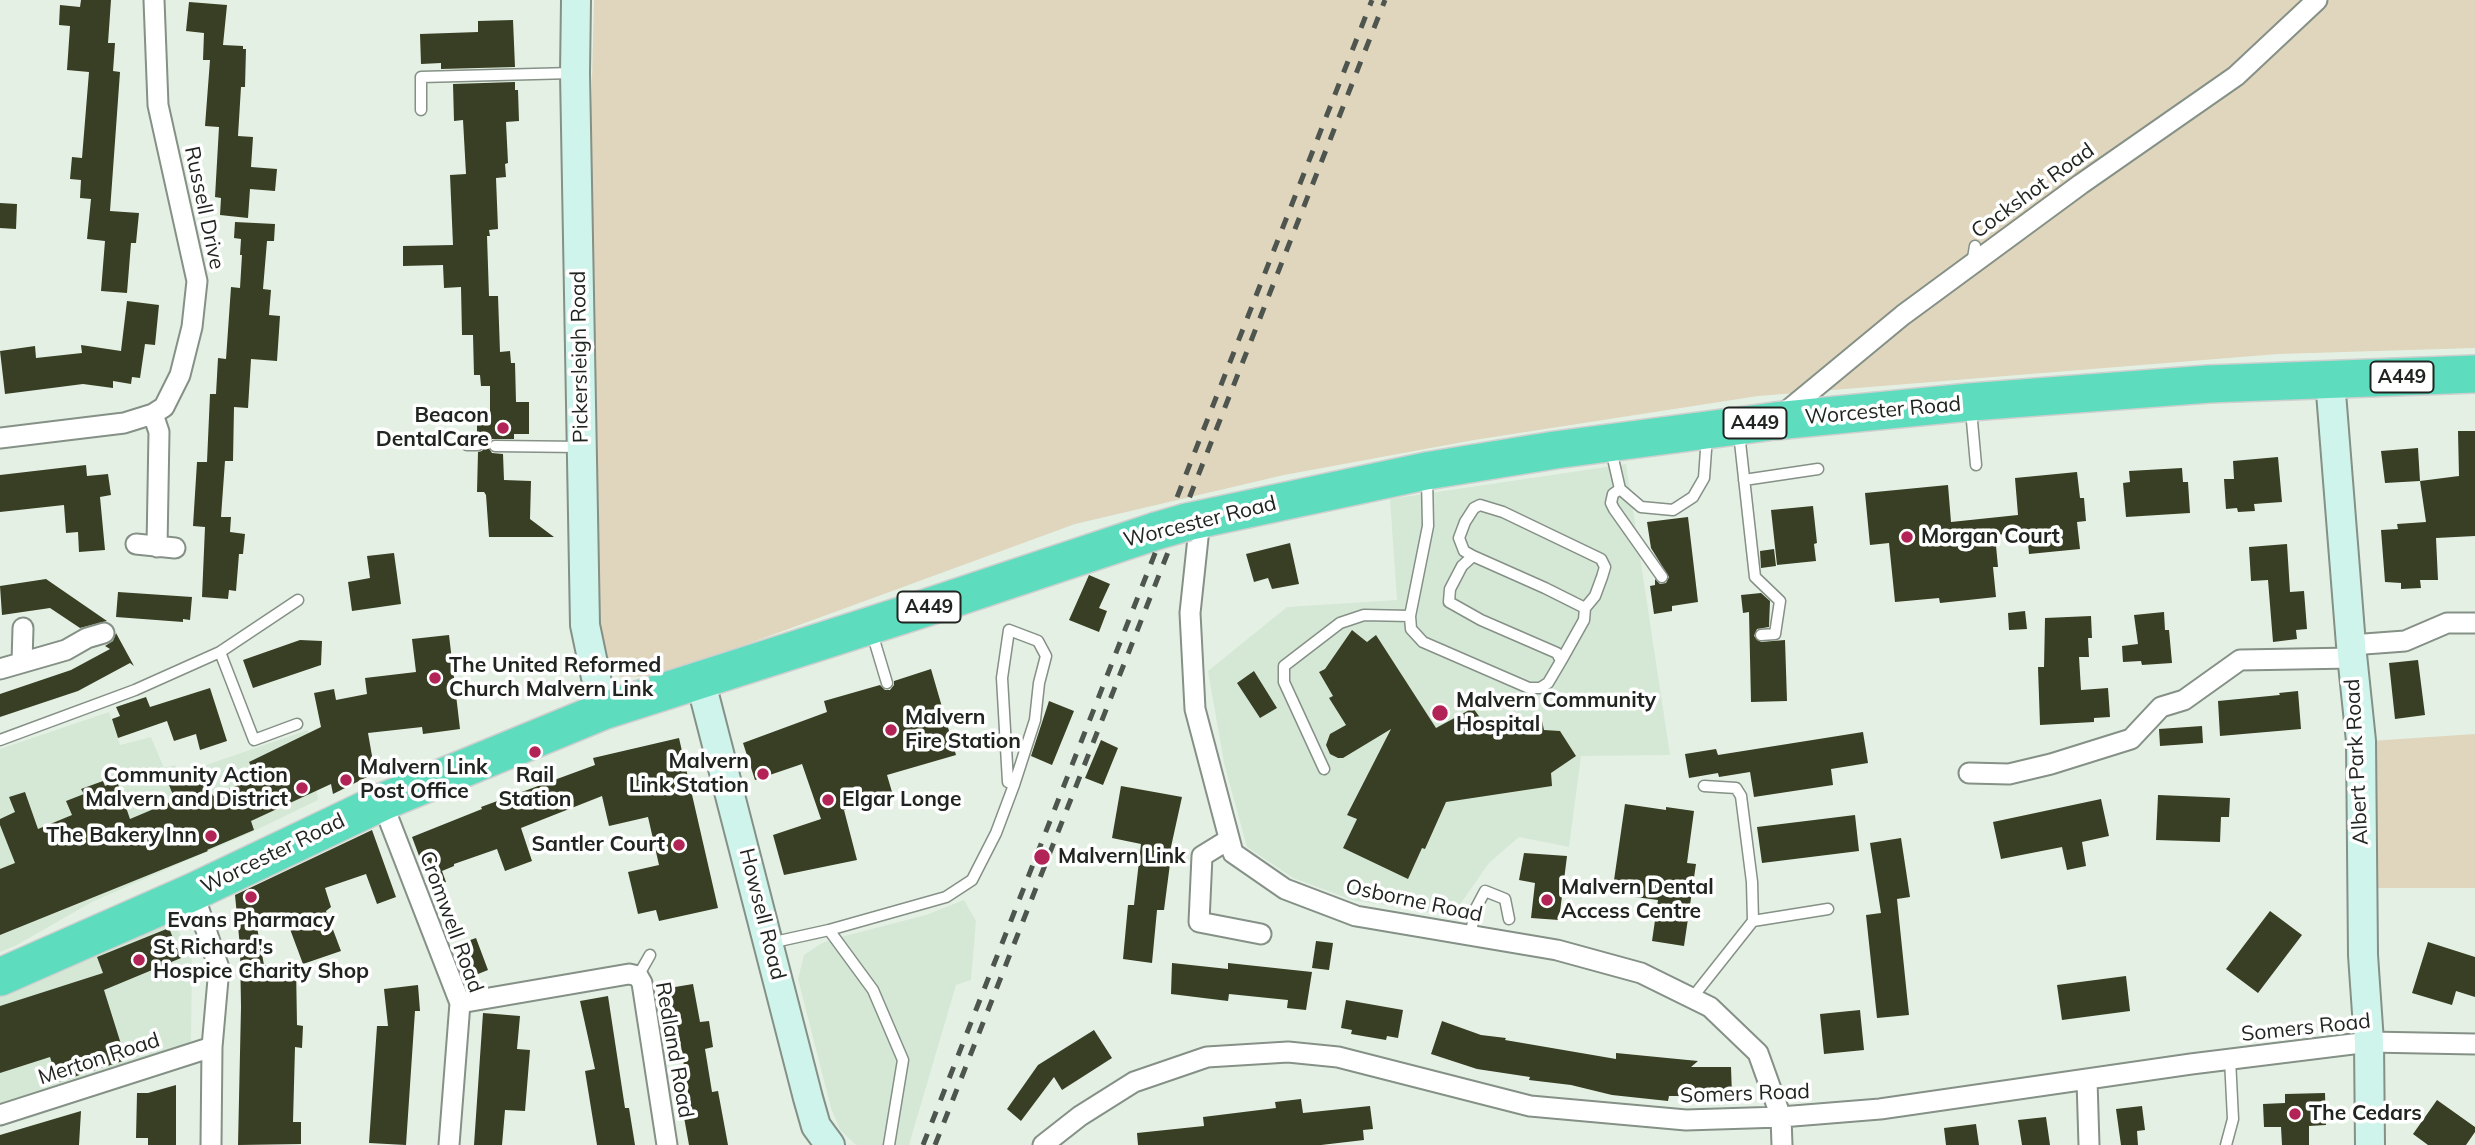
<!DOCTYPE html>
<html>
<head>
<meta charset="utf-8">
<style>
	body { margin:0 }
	canvas { display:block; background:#e4f0e4 }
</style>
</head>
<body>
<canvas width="2475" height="1145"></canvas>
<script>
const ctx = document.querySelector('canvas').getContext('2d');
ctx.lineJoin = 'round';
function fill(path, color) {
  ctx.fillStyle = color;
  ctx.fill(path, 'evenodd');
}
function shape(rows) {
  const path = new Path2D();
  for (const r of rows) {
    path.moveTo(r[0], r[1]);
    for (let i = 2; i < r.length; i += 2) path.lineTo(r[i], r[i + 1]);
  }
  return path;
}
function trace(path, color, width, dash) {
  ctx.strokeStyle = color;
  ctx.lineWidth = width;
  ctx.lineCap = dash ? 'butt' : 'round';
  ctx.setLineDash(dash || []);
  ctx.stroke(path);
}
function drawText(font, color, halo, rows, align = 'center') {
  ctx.font = font + ' Mulish,sans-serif';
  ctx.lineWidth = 7;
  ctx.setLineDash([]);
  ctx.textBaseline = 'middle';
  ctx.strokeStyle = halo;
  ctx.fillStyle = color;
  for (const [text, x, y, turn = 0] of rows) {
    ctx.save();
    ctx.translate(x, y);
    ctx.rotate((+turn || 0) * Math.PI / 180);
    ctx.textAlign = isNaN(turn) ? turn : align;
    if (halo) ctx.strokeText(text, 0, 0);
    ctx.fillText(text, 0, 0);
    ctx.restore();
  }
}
const built = shape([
	[1626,464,1670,755,1581,756,1569,847,1519,837,1489,863,1452,916,1352,900,1293,878,1247,847,1224,763,1208,671,1287,607,1397,600,1390,499],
	[109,712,120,745,151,737,164,768,175,765,180,774,308,730,318,800,252,832,92,902,15,946,0,952,0,749],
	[964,900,976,921,971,980,956,985,909,1145,856,1145,840,1130,831,1108,798,979,804,955,822,943,837,938,926,915],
	[174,921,192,960,191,1044,0,1104,0,996]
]);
const green = shape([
	[594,0,2475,0,2475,348,2278,354,1758,396,1474,440,1284,475,1075,524,660,676,620,677,601,656,591,119],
	[2475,734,2475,888,2369,888,2370,741]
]);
const building = shape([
	[81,0,111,0,108,43,115,43,113,71,120,72,110,211,139,213,136,243,131,243,127,293,101,291,105,241,87,239,91,199,80,198,81,180,70,179,72,157,82,158,89,72,67,70,70,26,59,25,60,5,80,7],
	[189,2,227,5,223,45,243,46,243,49,246,49,245,87,241,87,238,136,253,137,251,167,277,169,275,191,250,189,248,218,220,215,221,198,215,197,219,127,205,126,210,60,203,60,204,33,186,31],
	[513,20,515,67,441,69,441,63,421,64,420,34,478,32,478,21],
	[515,82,515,90,518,90,519,121,506,122,508,163,505,164,506,177,496,178,498,229,489,230,490,236,487,236,489,296,498,296,500,352,510,351,511,363,515,363,516,402,529,402,529,434,514,434,514,439,492,439,488,447,492,453,503,454,504,480,531,481,530,519,554,537,489,537,486,495,484,492,477,492,478,452,482,451,485,446,484,441,477,438,477,422,490,422,490,386,481,386,480,375,474,375,473,335,462,335,461,287,444,288,443,265,403,266,403,246,453,245,450,175,466,174,463,120,454,121,453,84],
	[0,203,17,204,16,229,0,228],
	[235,222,275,224,274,241,267,241,263,289,271,290,269,315,280,316,277,361,251,359,248,408,234,407,233,461,225,461,221,517,231,517,230,532,245,534,243,554,239,554,236,591,229,590,228,599,202,597,205,527,193,526,197,462,207,462,210,394,216,394,218,358,226,359,231,287,240,288,242,255,240,255,241,239,234,238],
	[127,301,159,305,155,345,145,344,140,378,132,377,131,384,113,381,113,388,83,384,5,394,0,351,35,346,36,358,82,353,81,345,121,351],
	[2458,431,2475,431,2475,536,2436,538,2438,580,2420,580,2421,588,2401,589,2401,583,2385,582,2381,530,2398,529,2397,524,2426,522,2420,481,2459,476],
	[2418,448,2420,481,2385,483,2381,451],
	[2278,457,2282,502,2254,504,2255,511,2238,512,2237,508,2226,509,2224,479,2234,479,2233,461],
	[86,465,87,476,108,474,111,495,100,497,105,550,79,552,78,532,66,533,64,505,0,512,0,475],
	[2182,468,2183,482,2188,482,2190,513,2126,517,2123,483,2130,482,2129,471],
	[2077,472,2080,498,2084,498,2086,521,2077,522,2080,549,2029,554,2027,532,1995,535,1998,567,1993,567,1996,597,1940,603,1939,598,1895,602,1889,543,1870,545,1865,493,1948,485,1951,522,2018,515,2015,478],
	[1813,506,1817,543,1814,544,1816,561,1777,565,1771,510],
	[1688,517,1698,602,1672,606,1672,611,1654,614,1650,586,1655,585,1655,579,1660,584,1666,583,1669,577,1651,548,1647,522],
	[1290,543,1299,584,1272,589,1268,578,1254,582,1246,554],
	[2287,544,2290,592,2304,591,2307,629,2296,630,2297,639,2273,642,2268,580,2251,581,2249,547],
	[1774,549,1776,566,1761,568,1760,551],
	[394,553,401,604,352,611,348,582,370,578,367,556],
	[1089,575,1110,584,1099,608,1107,611,1099,632,1069,620],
	[46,579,107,621,80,628,50,608,2,615,0,586],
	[118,592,192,597,190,620,183,619,183,622,116,617],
	[1761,593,1770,601,1769,627,1757,629,1754,636,1761,642,1785,640,1787,701,1751,702,1749,612,1743,613,1741,595],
	[2025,611,2027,629,2009,630,2008,613],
	[2164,612,2165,630,2169,630,2172,663,2142,665,2141,661,2123,662,2122,646,2138,644,2134,615],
	[2091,616,2092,638,2088,638,2089,657,2079,657,2081,690,2108,688,2110,717,2094,718,2094,722,2040,725,2038,667,2044,667,2045,618],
	[1352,630,1367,642,1376,635,1436,728,1473,708,1484,723,1541,716,1544,730,1560,731,1576,756,1551,773,1552,786,1446,802,1425,849,1422,848,1408,879,1343,848,1357,819,1347,815,1391,729,1343,758,1338,758,1330,754,1326,745,1330,734,1346,725,1329,698,1333,696,1319,672,1325,669],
	[116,633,134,666,130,663,78,691,0,717,0,694,71,670,110,649,105,646,113,641],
	[449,635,460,729,423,734,422,727,368,733,375,773,333,794,331,784,251,821,254,830,207,850,208,851,0,935,0,869,15,863,0,825,0,819,15,812,9,797,25,792,38,829,72,815,66,801,84,794,81,789,103,781,105,786,117,781,130,819,175,800,169,785,202,771,213,796,256,777,249,762,321,727,314,693,334,689,336,700,367,694,365,678,416,672,412,639],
	[300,640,322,641,321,665,253,688,243,660],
	[2418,660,2425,715,2395,719,2389,663],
	[931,669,956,755,887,775,892,792,844,810,857,860,784,875,773,835,821,819,802,764,755,780,743,743,827,712,824,701,880,685,885,690,890,690,894,685,894,681],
	[1254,671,1277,708,1260,718,1237,683],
	[210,688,227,741,200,750,196,734,174,741,167,721,118,738,112,719,120,716,116,707,146,697,150,707],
	[2298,691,2301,729,2220,736,2218,701,2280,695,2279,693],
	[1049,701,1074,711,1052,765,1031,756],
	[2202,726,2203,743,2160,746,2159,729],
	[1863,732,1868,763,1831,769,1833,785,1754,797,1750,772,1719,777,1718,773,1689,778,1685,754,1716,749,1718,755],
	[679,738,718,908,659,921,656,910,638,914,628,872,659,865,648,817,609,826,602,796,521,828,532,861,505,871,497,849,454,864,454,866,442,871,446,882,431,888,412,837,482,809,481,807,595,765,593,758],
	[1101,740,1118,748,1103,785,1085,778],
	[1121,786,1182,797,1169,856,1171,856,1164,910,1157,910,1152,963,1123,959,1128,905,1134,905,1141,844,1112,838],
	[2158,795,2230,798,2229,817,2221,817,2220,842,2156,840],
	[2101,799,2109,836,2082,842,2086,866,2067,870,2062,847,2001,859,1993,822],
	[1625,804,1666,810,1666,807,1694,811,1687,863,1696,864,1684,946,1652,941,1658,900,1612,894],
	[1855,815,1859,851,1762,863,1757,827],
	[372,830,396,897,377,904,366,874,325,888,331,907,326,911,341,951,303,964,284,913,256,922,264,965,296,965,297,1025,303,1026,302,1048,295,1047,293,1122,301,1122,301,1144,238,1145,241,1007,240,947,235,895],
	[1901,838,1910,897,1897,899,1909,1015,1877,1018,1866,915,1881,913,1870,843],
	[1524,853,1567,856,1559,920,1531,918,1535,883,1519,880],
	[2270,911,2302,935,2258,993,2226,969],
	[169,928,181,958,104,990,126,1060,58,1082,50,1057,0,1073,0,1006,103,973,97,957],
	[476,938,488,970,468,978,456,945],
	[1316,941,1333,943,1329,970,1312,968],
	[2428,942,2475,957,2475,997,2456,991,2452,1005,2412,993],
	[1172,963,1228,969,1228,963,1312,972,1306,1010,1287,1008,1288,1000,1229,994,1228,1001,1171,994],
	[2126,976,2130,1011,2062,1020,2057,985],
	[693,984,700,1022,709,1021,713,1047,705,1049,712,1092,718,1091,728,1145,689,1145,680,1095,688,1093,681,1046,672,1047,663,989],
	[418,985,420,1011,415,1011,406,1145,369,1143,377,1026,388,1026,384,989],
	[608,996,625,1108,629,1108,635,1145,597,1145,585,1071,595,1069,580,1001],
	[1346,1000,1403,1010,1398,1038,1387,1036,1386,1040,1351,1034,1352,1030,1341,1028],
	[1860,1010,1864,1050,1824,1054,1820,1014],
	[483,1013,520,1016,517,1049,530,1050,525,1111,505,1110,502,1145,474,1145],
	[1442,1021,1481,1035,1506,1038,1505,1040,1616,1059,1616,1053,1698,1061,1691,1067,1731,1067,1732,1096,1669,1096,1668,1101,1612,1095,1571,1085,1529,1080,1530,1077,1477,1069,1431,1054],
	[1094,1030,1112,1058,1062,1090,1054,1077,1021,1121,1007,1109,1038,1065],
	[176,1085,176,1145,148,1145,148,1138,136,1138,137,1093,148,1093],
	[2325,1093,2326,1125,2309,1126,2309,1145,2282,1145,2281,1127,2264,1127,2263,1104,2285,1103,2285,1094],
	[1301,1099,1303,1113,1370,1106,1373,1129,1363,1130,1364,1140,1321,1145,1138,1145,1137,1133,1204,1126,1203,1117,1276,1108,1275,1102],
	[2437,1100,2475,1127,2475,1132,2466,1145,2428,1145,2413,1134],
	[2142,1106,2145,1130,2137,1131,2138,1145,2121,1145,2116,1109],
	[81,1111,79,1145,0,1145,0,1135],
	[2046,1117,2050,1145,2022,1145,2018,1120],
	[1976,1124,1979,1145,1946,1145,1944,1128]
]);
const lane = shape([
	[421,110,421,77,572,73],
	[1972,264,1975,246],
	[1971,410,1976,465],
	[1739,433,1755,577,1780,601,1775,634,1761,635],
	[462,439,467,445,478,445],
	[495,446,581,447],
	[1611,450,1620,489,1641,507,1673,510,1693,497,1704,478,1707,436],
	[1427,478,1428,526,1410,616,1411,629,1423,642,1529,688,1540,688,1548,683,1561,661,1584,620,1585,608,1545,588,1473,556,1462,566,1450,589,1449,602,1481,620,1557,653,1561,661],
	[1744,480,1818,469],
	[1620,489,1613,494,1611,503,1614,509,1662,577],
	[1473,556,1464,551,1459,538,1465,522,1474,508,1480,505,1503,512,1601,559,1605,567,1602,577,1595,596,1585,608],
	[872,633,887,683],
	[220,652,254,740,297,724],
	[0,740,135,690,220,652,298,600],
	[1324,769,1284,682,1284,666,1340,623,1364,615,1410,616],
	[1704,786,1736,788,1741,796,1752,882,1753,921],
	[829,930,873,990,903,1060,889,1145],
	[1470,936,1476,908,1485,891,1505,899,1509,919],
	[770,943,829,930,946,897,972,880,996,833,1014,785,1008,782,1002,678,1009,630,1038,641,1046,656,1039,683,1035,720,1014,785],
	[638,976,650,955],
	[1692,998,1753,921,1828,909],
	[2226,1145,2233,1119,2230,1059]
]);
const street = shape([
	[153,414,159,432,157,547],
	[1782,415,1903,315,2081,184,2236,76,2317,0],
	[0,438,124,423,153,414,164,407,180,375,192,327,197,281,158,105,154,0],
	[1200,519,1190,613,1195,709,1233,853,1285,889,1356,916,1557,950,1641,973,1710,1007,1758,1053,1781,1117,1782,1145],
	[136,544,175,548],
	[2351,645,2405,641,2447,623,2475,623],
	[22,662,23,628],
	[0,669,66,650,87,638,104,633],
	[1969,773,2009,774,2051,764,2131,739,2161,707,2184,700,2240,660,2352,658],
	[382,802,460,1003,449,1145],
	[1228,840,1202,856,1199,922,1261,934],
	[193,892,219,968,212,1047,211,1145],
	[460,1003,629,974,638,976,642,983,667,1145],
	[2087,1080,2089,1145],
	[0,1115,212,1047],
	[1043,1145,1080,1116,1134,1082,1207,1057,1288,1052,1338,1057,1530,1106,1686,1120,1781,1117,1880,1109,2191,1064,2369,1042,2475,1044]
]);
const secondary = shape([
	[576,0,575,73,585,625,603,711],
	[2330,380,2351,645,2361,741,2363,955,2369,1042,2370,1145],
	[700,679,808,1098,816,1126,830,1145]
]);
const highway = shape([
	[1187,522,1426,471,1555,450,1775,421,1970,402,2209,384,2475,374],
	[0,977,193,892,382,802,603,711,922,609,1156,531]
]);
const rail = shape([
	[923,1145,1372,0],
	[935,1145,1385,0]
]);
const highwayBridge = shape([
	[1156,531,1187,522]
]);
const markers = [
	[503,428,7,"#b22356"],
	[1907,537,7,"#b22356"],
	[435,678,7,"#b22356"],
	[1440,713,9,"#b22356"],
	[891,730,7,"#b22356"],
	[535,752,7,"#b22356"],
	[763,774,7,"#b22356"],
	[346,780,7,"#b22356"],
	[302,788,7,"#b22356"],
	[828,800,7,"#b22356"],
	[211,836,7,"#b22356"],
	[679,845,7,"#b22356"],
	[1042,857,9,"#b22356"],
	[251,897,7,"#b22356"],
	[1547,900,7,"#b22356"],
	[139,960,7,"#b22356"],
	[2295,1114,7,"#b22356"]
];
const shields = [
	[2402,377,63],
	[1755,423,63],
	[929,607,63]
];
const shieldNames = [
	["A449",2402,377],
	["A449",1755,423],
	["A449",929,607]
];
const streetNames = [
	["Cockshot Road",2033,191,-36],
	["Russell Drive",204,208,78],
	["Pickersleigh Road",580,357,-91],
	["Worcester Road",1883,411,-5],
	["Worcester Road",1200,522,-14],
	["Albert Park Road",2357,762,-93],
	["Worcester Road",273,854,-26],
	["Osborne Road",1414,901,12],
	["Howsell Road",762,914,76],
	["Cromwell Road",451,922,70],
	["Somers Road",2306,1028,-6],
	["Redland Road",674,1050,80],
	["Merton Road",99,1059,-18],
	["Somers Road",1745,1094,-2]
];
const poiNames = [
	["Beacon",489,416,"right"],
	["DentalCare",489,440,"right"],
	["Morgan Court",1921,537],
	["The United Reformed",449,666],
	["Church Malvern Link",449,690],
	["Malvern Community",1456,701],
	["Hospital",1456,725],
	["Malvern",905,718],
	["Fire Station",905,742],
	["Malvern",749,762,"right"],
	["Link Station",749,786,"right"],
	["Malvern Link",360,768],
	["Post Office",360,792],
	["Community Action",288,776,"right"],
	["Malvern and District",288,800,"right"],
	["Rail",535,776,"center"],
	["Station",535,800,"center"],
	["Elgar Longe",842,800],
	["The Bakery Inn",197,836,"right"],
	["Santler Court",665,845,"right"],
	["Malvern Link",1058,857],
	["Malvern Dental",1561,888],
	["Access Centre",1561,912],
	["Evans Pharmacy",251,921,"center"],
	["St Richard's",153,948],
	["Hospice Charity Shop",153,972],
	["The Cedars",2309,1114]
];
fill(built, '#d5e8d6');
fill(green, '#dfd6bd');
fill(building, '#393f24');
trace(lane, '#859086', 13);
trace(street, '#859086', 23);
trace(secondary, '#859086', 32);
trace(highway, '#cecfce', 40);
trace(lane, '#fff', 10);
trace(street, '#fff', 19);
trace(secondary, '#cef4ec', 28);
trace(highway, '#5ddcbe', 37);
trace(rail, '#4e544e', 5, [12, 12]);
trace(highwayBridge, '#cecfce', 40, []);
trace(highwayBridge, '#5ddcbe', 37);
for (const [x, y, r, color] of markers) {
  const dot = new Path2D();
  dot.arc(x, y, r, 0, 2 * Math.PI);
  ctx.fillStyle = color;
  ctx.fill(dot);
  trace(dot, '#fff', 2.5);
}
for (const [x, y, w] of shields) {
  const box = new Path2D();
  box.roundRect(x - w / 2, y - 15.5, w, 31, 5);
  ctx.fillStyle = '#fff';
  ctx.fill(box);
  trace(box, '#212521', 2);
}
drawText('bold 19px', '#212521', null, shieldNames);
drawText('21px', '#212521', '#fff', streetNames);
drawText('bold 21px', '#212521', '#fff', poiNames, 'left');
</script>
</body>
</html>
